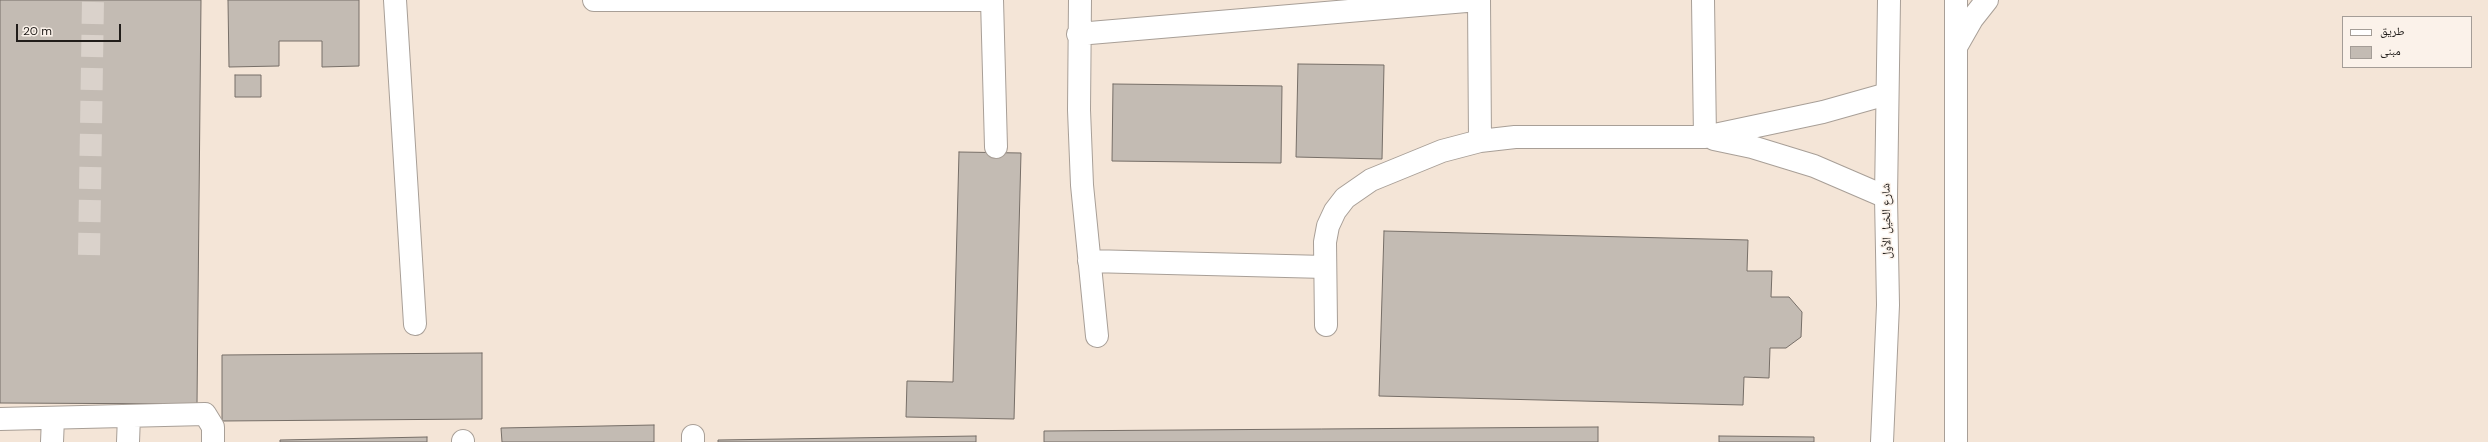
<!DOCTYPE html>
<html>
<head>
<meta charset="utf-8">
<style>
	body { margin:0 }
	#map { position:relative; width:2488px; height:442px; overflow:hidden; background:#fbf2ea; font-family:"DM Sans","Noto Naskh Arabic",sans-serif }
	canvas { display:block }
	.legend { position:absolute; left:2342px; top:16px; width:130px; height:52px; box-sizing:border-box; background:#fbf2ea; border:1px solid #a49d97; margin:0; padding:5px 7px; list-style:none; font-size:12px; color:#211d1a }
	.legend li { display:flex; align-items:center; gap:8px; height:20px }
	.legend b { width:20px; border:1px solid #a49d97 }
	.scale { position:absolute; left:16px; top:24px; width:105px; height:18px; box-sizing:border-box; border:2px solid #211d1a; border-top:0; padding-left:5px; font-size:12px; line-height:14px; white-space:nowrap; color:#211d1a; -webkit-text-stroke:3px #fbf2ea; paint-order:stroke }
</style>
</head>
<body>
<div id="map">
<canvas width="2488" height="442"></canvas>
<ul class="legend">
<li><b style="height:5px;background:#fff"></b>طريق</li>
<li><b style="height:11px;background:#c3bbb3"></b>مبنى</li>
</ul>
<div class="scale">20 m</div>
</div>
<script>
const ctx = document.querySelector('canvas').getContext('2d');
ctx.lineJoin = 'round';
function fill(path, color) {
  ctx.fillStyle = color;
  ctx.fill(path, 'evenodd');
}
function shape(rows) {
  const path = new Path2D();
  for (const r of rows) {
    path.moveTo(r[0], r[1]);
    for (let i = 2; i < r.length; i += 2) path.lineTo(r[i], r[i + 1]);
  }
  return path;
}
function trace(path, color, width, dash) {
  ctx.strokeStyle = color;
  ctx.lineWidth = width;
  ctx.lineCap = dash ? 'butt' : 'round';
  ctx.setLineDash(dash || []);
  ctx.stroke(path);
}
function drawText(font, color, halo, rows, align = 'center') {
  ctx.font = font + ' "DM Sans","Noto Naskh Arabic",sans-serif';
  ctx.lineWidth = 3;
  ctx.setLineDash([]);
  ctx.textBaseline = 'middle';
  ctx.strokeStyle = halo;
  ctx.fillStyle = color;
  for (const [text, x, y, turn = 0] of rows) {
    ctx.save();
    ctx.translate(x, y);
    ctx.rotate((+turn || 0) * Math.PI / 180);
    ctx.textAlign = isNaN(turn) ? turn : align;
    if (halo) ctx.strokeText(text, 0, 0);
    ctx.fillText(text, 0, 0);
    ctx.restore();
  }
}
const built = shape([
	[0,0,2488,0,2488,442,0,442],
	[2343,17,2471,17,2471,67,2343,67]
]);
const building = shape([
	[0,0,201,0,197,404,0,403,0,0],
	[228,0,359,0,359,66,322,67,322,41,279,41,279,66,229,67,228,0],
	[1298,64,1384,65,1382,159,1296,157,1298,64],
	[235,75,261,75,261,97,235,97,235,75],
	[1113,84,1282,86,1281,163,1112,161,1113,84],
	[959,152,1021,153,1014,419,906,417,907,381,953,382,959,152],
	[1384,231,1748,240,1747,271,1772,271,1771,297,1789,297,1802,312,1801,337,1786,348,1770,348,1769,378,1744,377,1743,405,1379,396,1384,231],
	[482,353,482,419,222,421,222,355,482,353],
	[654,425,654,442,502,442,501,428,654,425],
	[1598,427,1598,442,1044,442,1044,431,1598,427],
	[976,436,976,442,718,442,718,440,976,436],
	[1719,436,1814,437,1814,442,1719,442,1719,436],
	[427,437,427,442,280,442,280,440,427,437]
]);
const minorTunnel = shape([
	[89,255,93,0]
]);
const minor = shape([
	[395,0,415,324],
	[594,0,992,0],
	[992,0,996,147],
	[1080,0,1079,110,1082,185,1097,336],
	[1479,0,1480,141],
	[1703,0,1705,137],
	[1078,34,1478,0],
	[1956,47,1972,19,1987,0],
	[1714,139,1752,147,1814,166,1886,197],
	[1089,261,1325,267],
	[1326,325,1325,242,1328,226,1335,211,1345,198,1371,180,1442,151,1480,141,1515,137,1705,137,1823,112,1887,94],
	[0,419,205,414,213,427,213,442],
	[52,442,53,418],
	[128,442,129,416],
	[463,442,463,441],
	[693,442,693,436]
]);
const major = shape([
	[1882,442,1888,305,1886,197,1889,0],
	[1956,442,1956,0]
]);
const streetNames = [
	["شارع الخيل الأول",1887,221,-91]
];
fill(built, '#f4e5d7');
fill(building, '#c3bbb3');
trace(building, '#776f68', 1);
trace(minorTunnel, '#dad2cb', 22, [22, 11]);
trace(minor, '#a89f97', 24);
trace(major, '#a89f97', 24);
trace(minor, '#fff', 22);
trace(major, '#fff', 22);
drawText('12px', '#211d1a', '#fbf2ea', streetNames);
</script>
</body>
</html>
